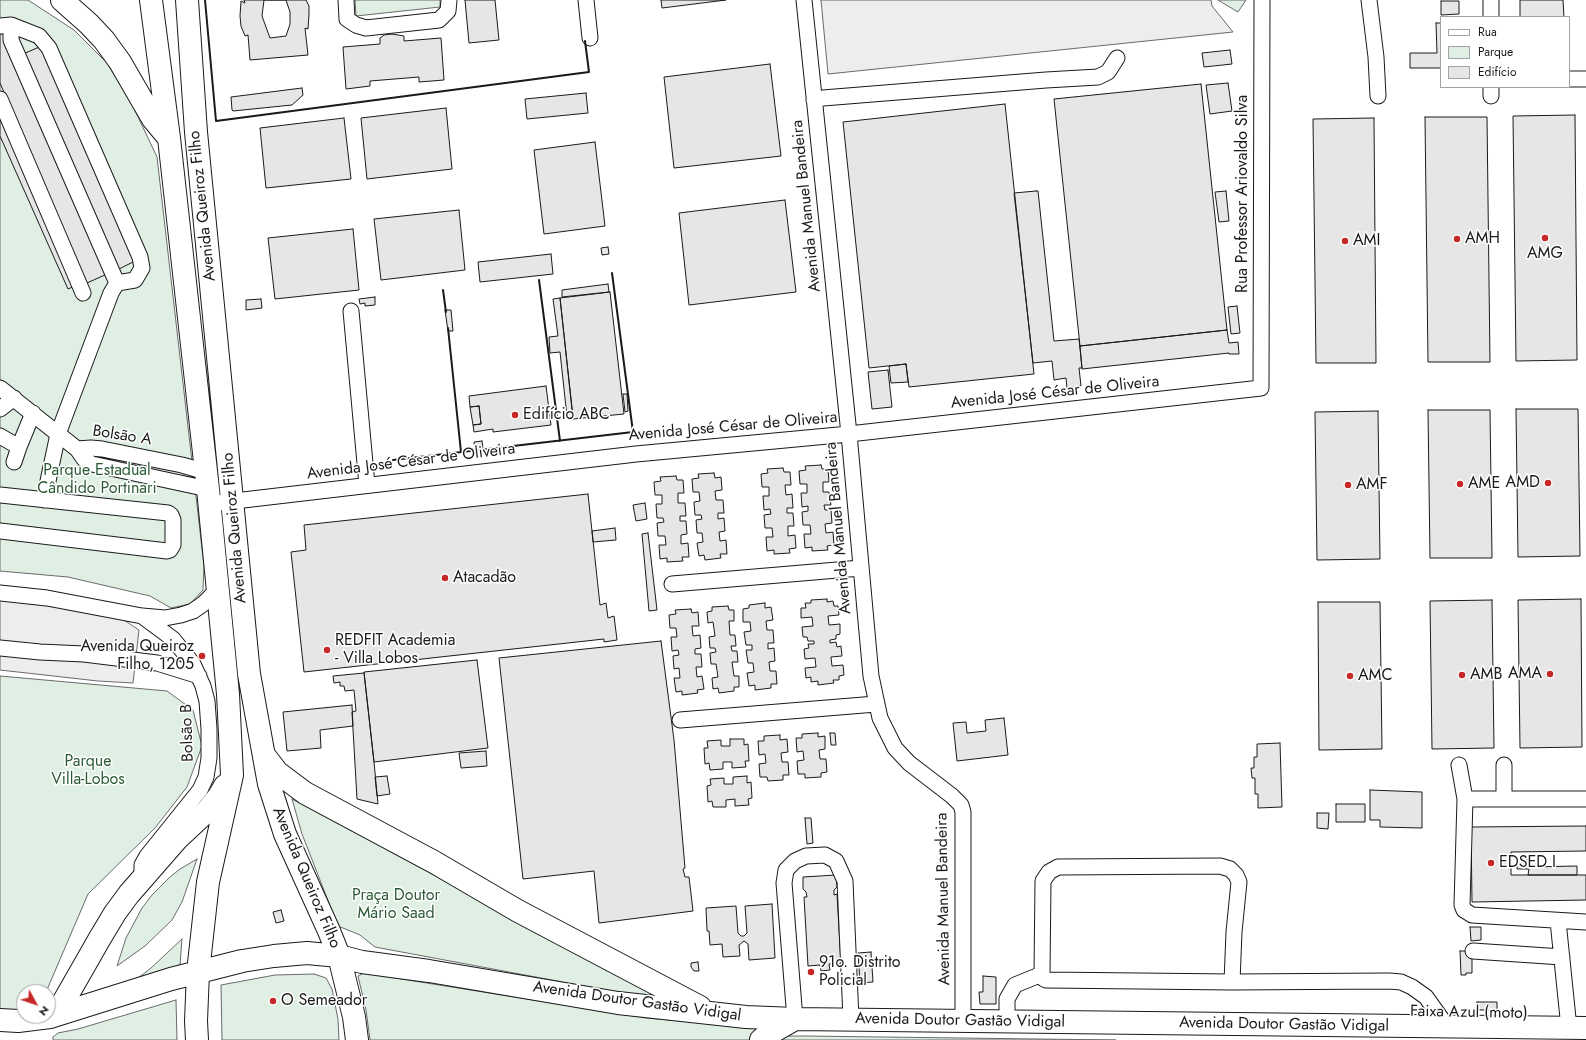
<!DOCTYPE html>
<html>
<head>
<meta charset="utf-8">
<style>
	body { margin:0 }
	#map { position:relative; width:1586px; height:1040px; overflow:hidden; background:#fff; font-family:Jost,sans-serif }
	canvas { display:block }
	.legend { position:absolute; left:1440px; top:16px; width:130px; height:72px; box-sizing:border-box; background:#fff; border:1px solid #a3a3a3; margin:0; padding:5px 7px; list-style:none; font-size:12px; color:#1a1a1a }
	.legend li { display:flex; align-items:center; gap:8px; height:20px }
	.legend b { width:20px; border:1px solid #a3a3a3 }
	.north { position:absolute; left:16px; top:984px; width:40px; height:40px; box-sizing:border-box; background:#fff; border:1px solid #a3a3a3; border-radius:50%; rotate:130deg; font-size:11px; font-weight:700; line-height:16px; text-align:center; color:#1a1a1a }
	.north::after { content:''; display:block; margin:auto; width:14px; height:18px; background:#c62828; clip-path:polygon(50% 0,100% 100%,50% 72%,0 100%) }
</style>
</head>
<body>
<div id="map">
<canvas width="1586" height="1040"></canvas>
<ul class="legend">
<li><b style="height:5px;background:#fff"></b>Rua</li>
<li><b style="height:11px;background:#e0efe3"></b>Parque</li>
<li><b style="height:11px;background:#e6e6e6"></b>Edifício</li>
</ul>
<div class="north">N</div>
</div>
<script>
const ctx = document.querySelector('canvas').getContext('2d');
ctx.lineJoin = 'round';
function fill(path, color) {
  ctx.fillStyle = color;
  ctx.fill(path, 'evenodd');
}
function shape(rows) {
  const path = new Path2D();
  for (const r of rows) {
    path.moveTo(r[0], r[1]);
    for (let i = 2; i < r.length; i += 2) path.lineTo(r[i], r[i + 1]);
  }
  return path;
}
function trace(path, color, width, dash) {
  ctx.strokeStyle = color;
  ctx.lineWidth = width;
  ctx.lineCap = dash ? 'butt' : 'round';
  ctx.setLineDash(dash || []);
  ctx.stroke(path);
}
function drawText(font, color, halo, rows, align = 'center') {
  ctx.font = font + ' Jost,sans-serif';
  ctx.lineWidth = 3;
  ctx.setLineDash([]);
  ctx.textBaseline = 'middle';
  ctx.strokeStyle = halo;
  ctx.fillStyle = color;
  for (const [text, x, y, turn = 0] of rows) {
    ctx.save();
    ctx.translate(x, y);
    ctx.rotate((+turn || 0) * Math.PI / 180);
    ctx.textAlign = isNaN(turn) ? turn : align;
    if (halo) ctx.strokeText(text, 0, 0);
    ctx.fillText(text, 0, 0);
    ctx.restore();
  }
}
const green = shape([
	[0,0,28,0,74,30,107,63,131,102,157,157,204,566,203,590,190,604,171,608,150,596,68,577,0,571,0,0],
	[355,0,440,0,440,7,356,16,355,0],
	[1218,0,1246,0,1238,12,1218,0],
	[0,676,167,691,193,710,202,746,187,787,155,828,88,894,46,992,24,992,24,1009,11,1014,0,1014,0,676],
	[292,799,650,991,654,996,648,998,375,947,360,935,338,926,302,834,292,799],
	[197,859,182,902,172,920,145,946,117,966,126,938,142,908,152,895,170,877,180,869,197,859],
	[182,939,180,965,138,978,151,968,182,939],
	[364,973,646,1018,752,1027,757,1029,752,1040,370,1040,366,1010,358,976,364,973],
	[314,974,326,978,332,989,338,1019,339,1040,222,1040,221,985,275,975,314,974],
	[176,1000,177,1040,53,1040,53,1037,58,1033,78,1029,176,1000],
	[784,1036,805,1036,1116,1040,777,1040,784,1036]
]);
const parking = shape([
	[821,0,1211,0,1212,6,1233,32,828,74,821,0],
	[0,599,115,614,139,630,133,683,98,681,0,670,0,599]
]);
const building = shape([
	[244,0,306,0,309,6,309,14,308,29,305,28,308,55,250,60,248,35,245,36,241,26,240,16,241,1,245,3,244,0],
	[264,0,286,0,290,12,290,24,286,36,270,38,262,16,264,0],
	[465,0,495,0,499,40,469,43,465,0],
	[661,0,726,0,662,8,661,0],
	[1520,0,1563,0,1564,17,1520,17,1520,0],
	[1441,1,1459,1,1459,14,1441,15,1441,1],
	[1436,23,1441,23,1441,68,1410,68,1410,53,1437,53,1436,23],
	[2,31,107,274,87,283,0,83,0,32,2,31],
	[392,34,404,36,404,41,441,38,444,80,419,82,419,77,370,81,370,86,346,89,343,47,380,44,380,38,384,35,392,34],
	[44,45,137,260,117,270,23,54,44,45],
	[1230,50,1232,64,1204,67,1202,53,1230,50],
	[770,64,781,156,674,168,664,77,770,64],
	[1228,83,1232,111,1210,114,1206,85,1228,83],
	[1201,84,1227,330,1080,346,1054,99,1201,84],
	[302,88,303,95,292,105,233,111,232,110,231,97,302,88],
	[586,93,588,113,527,119,525,99,586,93],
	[1005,104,1034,374,909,387,906,364,869,368,843,122,1005,104],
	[446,108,452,169,367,179,361,118,446,108],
	[0,111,77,285,68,289,0,136,0,111],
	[1575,115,1577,360,1516,361,1513,116,1575,115],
	[1425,117,1487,117,1490,362,1428,362,1425,117],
	[344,118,351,179,266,188,260,128,344,118],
	[1374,118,1376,363,1316,363,1313,119,1374,118],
	[595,142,605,226,544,234,534,150,595,142],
	[1036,191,1038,191,1054,341,1079,339,1082,368,1079,368,1081,386,1067,388,1066,378,1054,380,1052,361,1033,363,1014,193,1036,191],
	[1226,191,1229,221,1219,222,1215,192,1226,191],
	[785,200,796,292,689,305,679,213,785,200],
	[459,210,465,270,381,280,374,219,459,210],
	[353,229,359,290,275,299,268,238,353,229],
	[608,247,609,254,602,255,601,248,608,247],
	[551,254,553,274,480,282,478,262,551,254],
	[608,284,609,292,562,297,562,290,608,284],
	[610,292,624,414,573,419,560,298,610,292],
	[375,297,375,305,365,306,365,303,360,304,359,299,375,297],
	[560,298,573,417,567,417,560,352,550,353,549,337,558,336,553,299,560,298],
	[261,299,262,308,246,310,246,300,261,299],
	[1237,306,1240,333,1231,334,1228,307,1237,306],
	[445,310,451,310,453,331,448,331,445,310],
	[1227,330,1229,343,1238,342,1239,354,1229,354,1229,353,1082,369,1080,346,1227,330],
	[906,364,908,382,891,383,889,366,906,364],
	[888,370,892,407,872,409,868,372,888,370],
	[546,386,551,425,493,432,493,429,474,432,473,425,481,424,479,406,470,407,469,396,546,386],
	[623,394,627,394,628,411,625,412,623,394],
	[479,406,481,424,473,425,470,407,479,406],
	[1516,409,1578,409,1580,556,1518,557,1516,409],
	[1428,410,1490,410,1492,558,1430,558,1428,410],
	[1378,411,1380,559,1317,560,1315,412,1378,411],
	[482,441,483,449,475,450,474,442,482,441],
	[821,465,822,469,828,469,829,482,823,482,823,492,829,492,831,505,824,505,825,510,831,510,832,523,825,524,826,533,833,532,834,545,827,546,828,550,812,551,812,547,805,548,804,534,811,534,810,525,803,525,802,512,808,511,808,506,802,507,801,493,807,493,807,484,800,484,799,471,806,470,805,466,821,465],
	[783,468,784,472,790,472,791,485,785,485,786,495,792,494,793,508,787,508,787,513,793,513,794,526,788,526,788,536,795,535,796,548,789,549,790,553,774,554,774,550,767,551,766,537,773,537,772,528,765,528,764,515,771,514,770,509,764,510,763,496,769,496,769,487,762,487,761,474,768,473,767,469,783,468],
	[714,473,715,478,721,477,722,490,715,491,716,500,723,500,724,513,718,513,718,519,724,518,725,531,719,532,720,541,726,540,727,554,720,554,721,558,705,560,704,555,699,556,697,543,703,542,702,533,697,533,696,520,702,519,701,515,695,515,694,502,700,501,699,492,693,492,692,479,699,478,698,474,714,473],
	[676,476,677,480,683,480,684,493,678,493,678,503,685,503,686,516,680,516,680,521,686,521,687,534,681,535,681,544,688,543,689,557,682,557,683,561,667,562,667,558,660,559,659,545,666,545,665,536,658,536,657,523,664,522,663,518,657,518,656,504,662,504,662,495,655,495,654,482,661,481,660,477,676,476],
	[588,494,600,605,606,603,608,618,614,616,617,640,604,642,604,639,304,672,291,552,306,550,304,525,588,494],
	[645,503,647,519,636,521,633,505,645,503],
	[615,528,616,540,593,542,592,531,615,528],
	[648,533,657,610,649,611,642,534,648,533],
	[827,599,827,602,833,601,834,606,838,606,839,615,828,616,829,625,840,624,840,634,836,635,836,639,830,640,830,643,836,642,837,647,841,646,842,656,831,657,832,666,843,665,844,675,839,676,839,680,833,680,834,683,818,685,818,681,811,682,811,677,806,678,805,668,816,667,815,658,805,659,804,649,809,648,808,644,814,644,814,641,808,641,807,637,803,637,802,627,813,626,812,617,801,618,801,608,806,608,805,603,811,603,811,600,827,599],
	[1581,599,1582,747,1520,748,1518,600,1581,599],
	[1492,600,1494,748,1432,749,1430,601,1492,600],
	[1318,602,1380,602,1382,749,1319,750,1318,602],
	[765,603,765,608,771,607,773,620,766,621,767,630,773,630,774,643,768,643,768,649,774,648,775,661,769,662,770,671,776,671,777,684,771,684,771,688,755,690,755,685,749,686,747,673,754,672,753,663,748,663,746,650,752,650,752,645,746,645,744,632,751,631,750,622,743,622,743,609,749,608,749,605,765,603],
	[728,606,729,610,734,610,734,621,729,621,730,635,735,635,736,646,731,646,732,651,737,651,738,662,732,662,734,676,739,676,739,687,734,687,734,691,719,693,718,688,713,689,712,678,718,677,716,664,711,664,710,653,716,652,715,648,710,648,709,637,715,636,713,622,708,623,707,612,712,611,712,607,728,606],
	[691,609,692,613,698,612,699,626,692,626,693,636,700,635,701,648,695,649,695,654,701,654,702,667,696,667,697,677,702,676,704,689,697,690,698,693,682,695,682,691,676,692,674,678,680,678,679,668,674,669,673,656,679,655,678,650,672,651,671,637,677,637,676,628,670,628,669,615,676,614,675,610,691,609],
	[661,641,674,740,685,868,683,869,685,877,689,877,693,911,599,923,594,871,523,879,499,658,661,641],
	[477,660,488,748,374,762,364,672,477,660],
	[364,673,374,762,378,804,357,799,352,712,356,711,354,690,345,691,344,686,340,686,340,682,334,683,333,676,364,673],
	[352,705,353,726,320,730,321,748,287,751,283,712,352,705],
	[1004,718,1008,755,957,761,953,723,966,722,967,733,986,731,985,720,1004,718],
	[818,733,818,737,825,736,825,749,819,750,820,759,826,759,827,772,821,773,821,777,805,778,805,774,798,774,797,761,804,760,803,751,797,752,796,738,802,738,802,734,818,733],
	[830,733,835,733,836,745,831,745,830,733],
	[780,735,780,740,787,739,788,752,781,753,782,762,788,762,789,775,783,775,783,780,768,781,767,777,760,777,759,764,766,763,765,754,759,755,758,741,764,741,764,736,780,735],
	[730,739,744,739,744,745,748,744,749,761,745,761,746,767,732,768,732,762,723,762,723,769,710,770,709,763,705,764,704,748,708,748,707,741,721,740,721,746,730,746,730,739],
	[1280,743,1282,807,1258,808,1258,794,1255,794,1255,778,1252,778,1251,768,1254,768,1254,757,1257,757,1257,744,1280,743],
	[486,751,487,766,461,768,459,753,486,751],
	[387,776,390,794,377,796,375,777,387,776],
	[747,776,747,783,751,782,752,798,748,799,749,805,735,806,735,799,726,800,726,807,713,807,712,801,708,802,707,786,711,785,710,779,724,778,724,784,733,784,733,777,747,776],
	[1370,790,1422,792,1422,828,1380,827,1380,820,1370,820,1370,790],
	[1336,804,1365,804,1365,822,1336,822,1336,804],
	[1317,813,1329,813,1328,829,1317,828,1317,813],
	[805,818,811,818,813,843,807,844,805,818],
	[1586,826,1586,851,1511,852,1511,875,1586,875,1586,900,1472,902,1471,827,1586,826],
	[1517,859,1529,859,1529,867,1577,866,1577,875,1528,875,1529,869,1517,869,1517,859],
	[836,875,837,887,834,890,834,895,837,894,841,964,829,964,830,970,821,971,820,965,808,966,804,897,807,897,806,892,803,889,803,877,836,875],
	[772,904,775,958,749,960,748,944,744,941,739,945,740,956,723,957,722,944,710,945,709,931,707,931,706,908,736,906,738,933,741,936,744,936,747,933,745,906,772,904],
	[281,910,284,921,276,923,273,912,281,910],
	[1470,927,1481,927,1481,940,1471,941,1470,927],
	[1460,951,1470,951,1472,955,1472,973,1466,973,1466,975,1461,975,1460,951],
	[871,952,873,982,860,983,858,953,871,952],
	[698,962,699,971,694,971,691,967,691,963,698,962],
	[983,976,996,977,996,1004,980,1004,979,992,983,992,983,976],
	[1477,1002,1497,1002,1497,1010,1477,1010,1477,1002]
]);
const minor = shape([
	[346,0,347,19,356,25,366,28,439,20,448,11,449,0],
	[586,0,590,38],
	[804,0,849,434,871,676,880,718,895,748,909,763,952,796,961,805,963,812,963,1020],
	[1369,0,1376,57,1378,96],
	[1491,0,1491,17],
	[11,25,11,40,117,283],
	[0,26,11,25,39,36,49,48,140,257,142,268,135,280,117,283,111,293,58,434,44,500],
	[1569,79,1585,79],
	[1491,96,1491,87],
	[0,99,83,293],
	[814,100,823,98,1046,80,1098,77,1108,72,1117,58],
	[351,311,367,485],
	[0,388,77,449,84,459,92,464,208,489],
	[0,409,14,398],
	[0,436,19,447,33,413],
	[77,449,91,448,102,449,182,465,206,472],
	[14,462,19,447],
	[0,495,168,513,171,515,173,520,173,545,170,550,167,551,0,531],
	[209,504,636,454,849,434,1261,388,1262,0],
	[672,584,861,568],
	[0,593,47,598,142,616,165,618,181,615,193,611,203,604,217,590],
	[142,616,173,639,193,664,203,686,207,701,209,729,209,758,206,777,200,790,147,856,142,865,142,877],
	[0,648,40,652,84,654,157,663,199,676],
	[680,720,876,704],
	[1459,765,1465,799,1462,905,1464,910,1472,915,1586,922],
	[1504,765,1504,799],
	[1465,799,1586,799],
	[1558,921,1569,1028],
	[1473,951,1562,957],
	[1042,974,1044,979,1046,980,1232,982,1389,981,1401,982,1412,987,1426,997,1446,1025],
	[795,1019,784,883,786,870,795,861,806,856,825,855,836,861,845,881,851,1019],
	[1007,1021,1007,999,1015,985,1042,974,1043,881,1049,872,1058,867,1220,866,1230,869,1236,875,1239,882,1234,932,1232,982]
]);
const highway = shape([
	[62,0,89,24,104,40,120,62,153,119,168,137],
	[151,0,169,138,208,489,228,694,232,775,208,882,198,972,196,1021,197,1040],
	[187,0,196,132,249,674,269,784,285,834,329,931,339,956,354,1017,357,1040],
	[264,755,277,772,305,793,434,862,518,911,700,1007],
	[50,1017,64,1001,100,938,115,913,129,894,177,839,207,811,219,796,225,786],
	[0,1020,18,1021,50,1017,171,979,242,961,274,956,307,953,339,956,362,962,429,971,618,1003,746,1017,795,1019,1586,1028],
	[761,1040,767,1035,795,1019]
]);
const wall = shape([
	[205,0,216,121,589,72,585,41],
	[539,280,560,441],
	[443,290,446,312],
	[448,328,461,452],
	[393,460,633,432,612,273]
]);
const markers = [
	[1545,238,4,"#c62828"],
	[1457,239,4,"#c62828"],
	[1345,241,4,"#c62828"],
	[515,415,4,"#c62828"],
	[1548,483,4,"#c62828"],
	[1460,484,4,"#c62828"],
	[1348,485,4,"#c62828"],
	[445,578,4,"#c62828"],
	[327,650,4,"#c62828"],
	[202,656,4,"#c62828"],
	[1550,674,4,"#c62828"],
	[1462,675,4,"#c62828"],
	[1350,676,4,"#c62828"],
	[1491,863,4,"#c62828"],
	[811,972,4,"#c62828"],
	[273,1001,4,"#c62828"]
];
const streetNames = [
	["Rua Professor Ariovaldo Silva",1243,194,-90],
	["Avenida Queiroz Filho",203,206,-96],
	["Avenida Manuel Bandeira",807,206,-96],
	["Avenida José César de Oliveira",1055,393,-6],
	["Avenida José César de Oliveira",733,427,-5],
	["Bolsão A",122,436,9],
	["Avenida José César de Oliveira",411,462,-7],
	["Avenida Queiroz Filho",235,528,-95],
	["Avenida Manuel Bandeira",839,528,-95],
	["Bolsão B",188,733,-92],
	["Avenida Queiroz Filho",306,878,67],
	["Avenida Manuel Bandeira",944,899,-91],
	["Avenida Doutor Gastão Vidigal",637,1002,8],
	["Faixa Azul (moto)",1469,1013,1],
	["Avenida Doutor Gastão Vidigal",960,1021,1],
	["Avenida Doutor Gastão Vidigal",1284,1025,1]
];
const poiNames = [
	["AMH",1465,239],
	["AMI",1353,241],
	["AMG",1545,254,"center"],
	["Edifício ABC",523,415],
	["AMD",1540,483,"right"],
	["AME",1468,484],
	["AMF",1356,485],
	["Atacadão",453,578],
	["REDFIT Academia",335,641],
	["- Villa Lobos",335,659],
	["Avenida Queiroz",194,647,"right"],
	["Filho, 1205",194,665,"right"],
	["AMA",1542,674,"right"],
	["AMB",1470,675],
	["AMC",1358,676],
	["EDSED I",1499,863],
	["91o. Distrito",819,963],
	["Policial",819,981],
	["O Semeador",281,1001]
];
const parkNames = [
	["Parque Estadual",97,471],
	["Cândido Portinari",97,489],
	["Parque",88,762],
	["Villa-Lobos",88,780],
	["Praça Doutor",396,896],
	["Mário Saad",396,914]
];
fill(green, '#e0efe3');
trace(green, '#6a6a6a', 1);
fill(parking, '#ededed');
trace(parking, '#6a6a6a', 1);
fill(building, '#e6e6e6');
trace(building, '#1a1a1a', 1);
trace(minor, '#1a1a1a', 17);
trace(highway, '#1a1a1a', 24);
trace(minor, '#fff', 15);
trace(highway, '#fff', 22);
trace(wall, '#1a1a1a', 2);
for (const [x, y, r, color] of markers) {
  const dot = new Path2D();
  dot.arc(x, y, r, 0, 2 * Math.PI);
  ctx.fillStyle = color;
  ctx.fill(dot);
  trace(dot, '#fff', 1.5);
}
drawText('16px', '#1a1a1a', '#fff', streetNames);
drawText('16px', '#1a1a1a', '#fff', poiNames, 'left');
drawText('16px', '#2b5a34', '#fff', parkNames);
</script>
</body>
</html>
